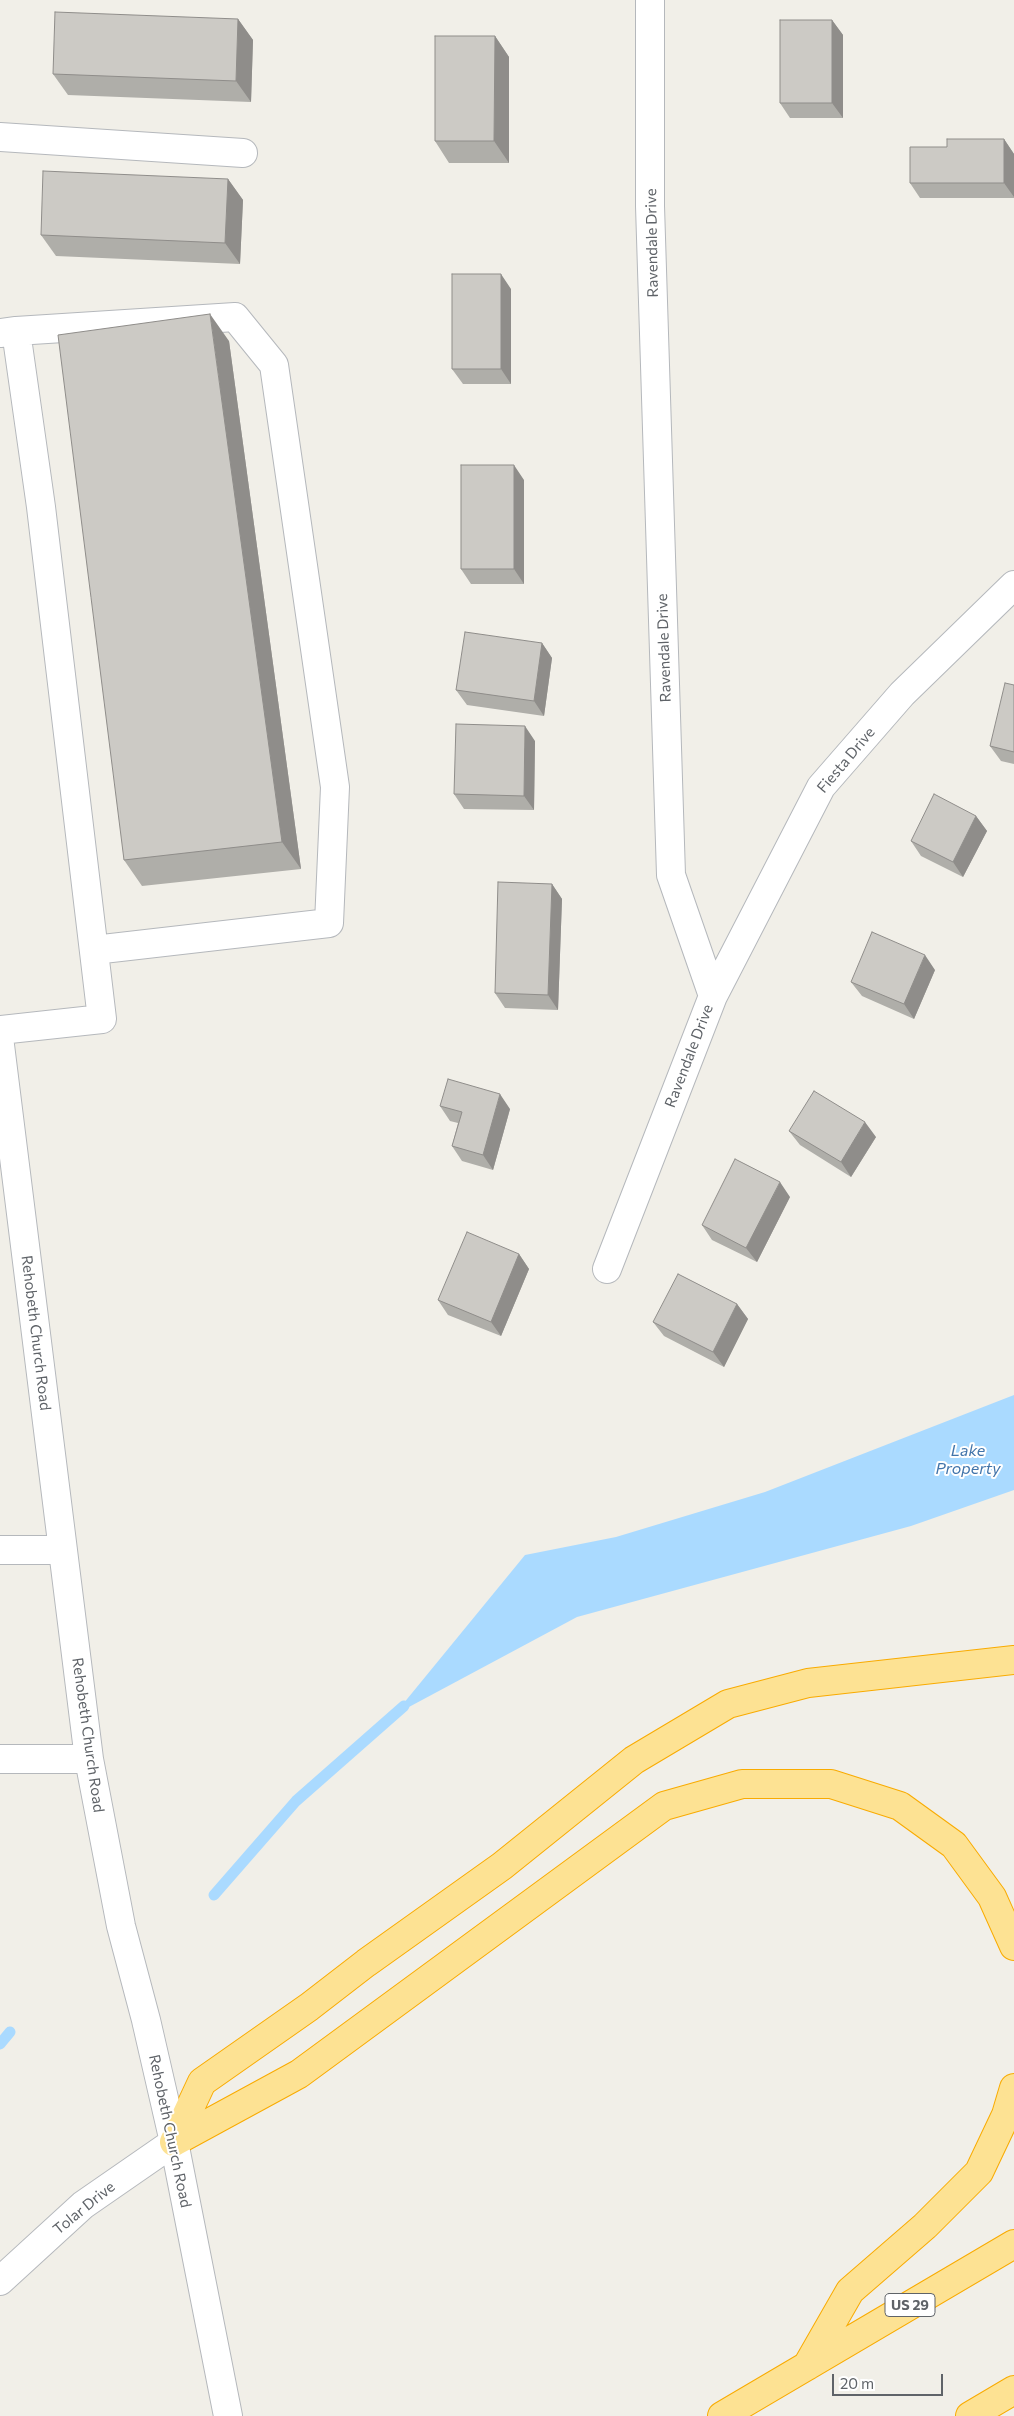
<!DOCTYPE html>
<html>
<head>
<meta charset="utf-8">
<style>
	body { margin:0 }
	#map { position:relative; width:1014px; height:2416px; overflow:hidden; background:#f1efe8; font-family:Commissioner,sans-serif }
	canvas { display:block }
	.scale { position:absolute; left:832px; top:2374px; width:111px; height:22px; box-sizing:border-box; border:2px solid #5f6368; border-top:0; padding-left:6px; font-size:15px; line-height:18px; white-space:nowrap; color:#5f6368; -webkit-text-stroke:4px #fff; paint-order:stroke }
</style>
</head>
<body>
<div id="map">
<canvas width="1014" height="2416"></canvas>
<div class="scale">20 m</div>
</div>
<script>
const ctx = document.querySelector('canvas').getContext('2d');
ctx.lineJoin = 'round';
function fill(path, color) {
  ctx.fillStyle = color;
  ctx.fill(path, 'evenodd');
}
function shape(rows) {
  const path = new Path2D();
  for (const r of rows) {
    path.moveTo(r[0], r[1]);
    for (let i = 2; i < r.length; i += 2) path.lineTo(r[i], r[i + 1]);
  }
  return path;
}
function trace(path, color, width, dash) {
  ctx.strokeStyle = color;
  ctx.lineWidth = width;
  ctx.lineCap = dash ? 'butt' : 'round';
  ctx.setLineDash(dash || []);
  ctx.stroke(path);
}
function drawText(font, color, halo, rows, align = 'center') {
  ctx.font = font + ' Commissioner,sans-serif';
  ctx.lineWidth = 4;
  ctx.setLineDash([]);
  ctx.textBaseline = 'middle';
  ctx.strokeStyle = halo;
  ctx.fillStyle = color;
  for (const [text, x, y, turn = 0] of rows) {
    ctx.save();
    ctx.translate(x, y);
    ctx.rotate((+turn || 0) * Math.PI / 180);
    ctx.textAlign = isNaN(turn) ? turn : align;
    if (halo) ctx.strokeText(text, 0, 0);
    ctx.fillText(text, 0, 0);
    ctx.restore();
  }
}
const water = shape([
	[1014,1395,1014,1490,911,1526,577,1617,394,1715,525,1555,616,1537,765,1492]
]);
const stream = shape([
	[214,1895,296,1801,404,1706],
	[0,2044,10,2032]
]);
const minor = shape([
	[0,137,243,153],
	[16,331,235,317,274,365,335,787,329,923,94,950],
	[0,333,16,331,41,507,102,1019,0,1030],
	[713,996,821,787,902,694,1014,585],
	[0,1045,89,1759,121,1926,146,2020,174,2142,228,2416],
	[607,1269,713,996,671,875,650,206,650,0],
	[0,1550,63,1550],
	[0,1759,89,1759],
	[0,2281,83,2205,174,2142]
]);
const highway = shape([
	[174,2142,299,2074,664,1806,742,1784,831,1784,900,1806,954,1845,992,1897,1014,1946],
	[174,2142,202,2082,309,2007,366,1963,502,1866,634,1760,728,1704,808,1683,1014,1660],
	[807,2366,850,2291,925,2226,979,2172,1006,2115,1014,2088],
	[722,2416,1014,2244],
	[970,2416,1014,2390]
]);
const wall = shape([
	[238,19,253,40,251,102,68,95,53,74],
	[832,20,843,35,843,118,790,118,780,103],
	[495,36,509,57,509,163,449,163,435,141],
	[1004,139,1014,154,1014,198,920,198,910,183,947,147],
	[228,179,243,200,240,264,56,256,41,235],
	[511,289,511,384,463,384,452,369],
	[229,341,301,869,142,886,124,860],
	[524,480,524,584,471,584,461,569],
	[542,643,552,658,544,716,467,705,456,690],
	[1014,685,1014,764,1001,761,990,746],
	[535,741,534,810,464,809,454,794],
	[976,816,987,831,963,877,921,856,911,841],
	[552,884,562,899,558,1010,505,1008,495,993],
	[935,970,914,1019,862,996,851,982],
	[440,1106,510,1109,493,1170,462,1161,452,1146,458,1123,450,1121],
	[789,1131,876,1137,851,1177,800,1145],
	[790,1197,757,1262,712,1240,702,1225],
	[519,1254,529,1269,501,1336,448,1315,438,1300],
	[737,1304,748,1319,724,1367,664,1336,653,1322]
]);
const shadedWall = shape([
	[238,19,253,40,251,102,236,81],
	[832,20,843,35,843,118,832,103],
	[495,36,509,57,509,163,494,141],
	[1004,139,1014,154,1014,197,1004,183],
	[228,179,243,200,240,264,225,243],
	[501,274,511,289,511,384,501,369],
	[210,314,229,341,301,869,282,842],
	[514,465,524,480,524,584,514,569],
	[542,643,552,658,544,716,534,701],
	[525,726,535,741,534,810,524,796],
	[976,816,987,831,963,877,953,862],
	[552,884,562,899,558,1010,548,995],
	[925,955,935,970,914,1019,904,1004],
	[500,1094,510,1109,493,1170,483,1155],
	[865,1122,876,1137,851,1177,841,1162],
	[780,1182,790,1197,757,1262,746,1248],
	[519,1254,529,1269,501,1336,491,1322],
	[737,1304,748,1319,724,1367,713,1352]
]);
const building = shape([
	[55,12,238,19,236,81,53,74,55,12],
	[780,20,832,20,832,103,780,103,780,20],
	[435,36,495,36,494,141,435,141,435,36],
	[947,139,1004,139,1004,183,910,183,910,147,947,147,947,139],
	[43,171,228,179,225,243,41,235,43,171],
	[452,274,501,274,501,369,452,369,452,274],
	[210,314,282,842,124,860,58,335,210,314],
	[461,465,514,465,514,569,461,569,461,465],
	[465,632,542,643,534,701,456,690,465,632],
	[1005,683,1014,685,1014,752,990,746,1005,683],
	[456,724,525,726,524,796,454,794,456,724],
	[934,794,976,816,953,862,911,841,934,794],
	[498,882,552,884,548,995,495,993,498,882],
	[872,932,925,955,904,1004,851,982,872,932],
	[448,1079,500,1094,483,1155,452,1146,462,1112,440,1106,448,1079],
	[814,1091,865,1122,841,1162,789,1131,814,1091],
	[735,1159,780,1182,746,1248,702,1225,735,1159],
	[467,1232,519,1254,491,1322,438,1300,467,1232],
	[678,1274,737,1304,713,1352,653,1322,678,1274]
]);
const shields = [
	[910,2305,50]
];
const shieldNames = [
	["US 29",910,2305]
];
const streetNames = [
	["Ravendale Drive",652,243,-91],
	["Ravendale Drive",664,648,-92],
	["Fiesta Drive",846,760,-50],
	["Ravendale Drive",689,1056,-69],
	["Rehobeth Church Road",36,1333,83],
	["Rehobeth Church Road",88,1735,82],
	["Rehobeth Church Road",170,2131,78],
	["Tolar Drive",84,2208,-39]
];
const waterNames = [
	["Lake",968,1451],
	["Property",968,1469]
];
fill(water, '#aadaff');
trace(stream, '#aadaff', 11);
trace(minor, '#b5b8bc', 30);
trace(highway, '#f9ab00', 30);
trace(minor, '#fff', 28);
trace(highway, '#fde293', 28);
fill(wall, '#afaea9');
fill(shadedWall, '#8f8d8a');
fill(building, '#cccac5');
trace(building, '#8f8d8a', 1);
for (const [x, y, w] of shields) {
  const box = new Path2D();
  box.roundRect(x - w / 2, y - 11.5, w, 23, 4);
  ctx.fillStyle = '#fff';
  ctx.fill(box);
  trace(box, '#5f6368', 1);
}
drawText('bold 14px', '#5f6368', null, shieldNames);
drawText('15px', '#5f6368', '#fff', streetNames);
drawText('italic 16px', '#4174aa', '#fff', waterNames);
</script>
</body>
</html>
